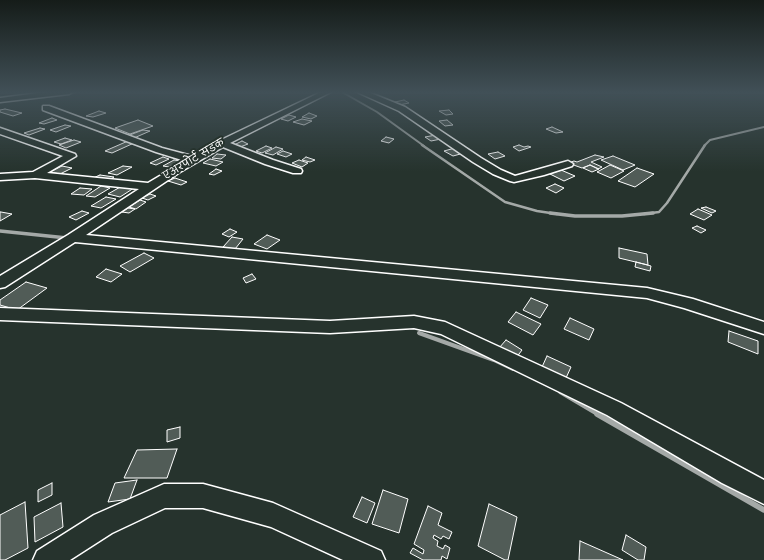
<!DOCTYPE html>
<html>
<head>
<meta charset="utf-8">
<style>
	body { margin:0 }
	canvas { display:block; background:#26332d }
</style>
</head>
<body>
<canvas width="764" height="560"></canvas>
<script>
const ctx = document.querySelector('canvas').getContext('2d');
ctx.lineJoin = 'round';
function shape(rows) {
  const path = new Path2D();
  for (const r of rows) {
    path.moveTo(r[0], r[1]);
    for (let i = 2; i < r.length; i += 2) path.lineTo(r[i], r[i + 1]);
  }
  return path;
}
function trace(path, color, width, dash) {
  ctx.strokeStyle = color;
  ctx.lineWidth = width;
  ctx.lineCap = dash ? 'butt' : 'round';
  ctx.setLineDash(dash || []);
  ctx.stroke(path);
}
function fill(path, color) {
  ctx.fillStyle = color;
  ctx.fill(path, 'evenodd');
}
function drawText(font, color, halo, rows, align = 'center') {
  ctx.font = font + ' "Architects Daughter","Playpen Sans Deva",sans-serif';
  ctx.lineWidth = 4;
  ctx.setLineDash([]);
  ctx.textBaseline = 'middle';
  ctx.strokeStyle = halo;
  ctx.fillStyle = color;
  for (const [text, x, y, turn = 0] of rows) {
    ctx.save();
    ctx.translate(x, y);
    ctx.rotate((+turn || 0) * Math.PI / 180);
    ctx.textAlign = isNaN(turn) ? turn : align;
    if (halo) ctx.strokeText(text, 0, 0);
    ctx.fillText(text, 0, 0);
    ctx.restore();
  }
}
const streamFar4 = shape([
	[342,92,377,112,424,146],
	[67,94,79,92],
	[704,146,710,140,764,127]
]);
const streamFar3 = shape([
	[422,145,505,202,537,211,557,214],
	[644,214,659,212,667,203,705,145]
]);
const streamFar2 = shape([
	[550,213,575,216,622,216,653,213],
	[0,231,67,238]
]);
const streamFar1 = shape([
	[419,333,494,360,513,369],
	[560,392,599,415]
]);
const stream = shape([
	[597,414,764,510]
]);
const building = shape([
	[404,100,409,103,399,105,395,102,404,100],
	[5,109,22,113,13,116,0,112,0,110,5,109],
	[449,110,453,114,446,115,439,111,449,110],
	[99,111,106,113,93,117,86,116,99,111],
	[309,113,317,116,311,119,302,117,309,113],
	[289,115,296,117,288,121,281,119,289,115],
	[52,118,57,120,44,124,39,123,52,118],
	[302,119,312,121,304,125,293,122,302,119],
	[138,120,153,126,130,134,115,128,138,120],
	[447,120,453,125,445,126,439,121,447,120],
	[65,125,71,126,56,132,50,130,65,125],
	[552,127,563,132,556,133,546,129,552,127],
	[40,128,45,129,29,135,24,133,40,128],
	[143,130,150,131,134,138,127,136,143,130],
	[436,135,441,139,431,141,425,137,436,135],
	[386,137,394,139,389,143,381,141,386,137],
	[65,138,72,140,61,144,54,142,65,138],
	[74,140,81,142,66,148,59,145,74,140],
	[128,141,134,143,112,153,105,151,128,141],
	[242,141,248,144,240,147,234,145,242,141],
	[519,145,524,147,528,146,531,147,519,151,513,147,519,145],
	[266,146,272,148,262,153,256,151,266,146],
	[276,147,283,149,273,155,265,153,276,147],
	[455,148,464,153,453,156,444,151,455,148],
	[283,151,292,154,286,157,277,154,283,151],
	[498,152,505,156,495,159,488,154,498,152],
	[217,154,226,155,221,159,212,158,217,154],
	[595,155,604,157,591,162,602,167,598,169,590,165,582,168,568,163,574,161,577,162,595,155],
	[613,156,635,165,623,170,601,160,613,156],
	[163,157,169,159,156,165,150,163,163,157],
	[306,157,315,160,310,162,302,160,306,157],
	[210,159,223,162,216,166,203,163,210,159],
	[174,160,180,161,169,167,163,166,174,160],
	[299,160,308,163,302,167,292,163,299,160],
	[590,165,599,169,592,172,583,168,590,165],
	[610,165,624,171,611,178,597,172,610,165],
	[62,166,72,168,60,174,50,172,62,166],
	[123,166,132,167,117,175,108,173,123,166],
	[637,168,654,174,635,187,618,181,637,168],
	[216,169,222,171,214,175,209,174,216,169],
	[561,170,575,176,564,181,550,174,561,170],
	[100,175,114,177,108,181,93,178,100,175],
	[175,178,187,182,181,185,168,181,175,178],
	[555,184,564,188,556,193,546,188,555,184],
	[101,186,110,188,95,197,86,196,101,186],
	[122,186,134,188,120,197,108,194,122,186],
	[80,188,92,189,84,195,71,194,80,188],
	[150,194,156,196,148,200,142,198,150,194],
	[106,197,116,199,101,208,91,206,106,197],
	[140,200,146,202,136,209,129,207,140,200],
	[706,207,716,211,712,213,701,208,706,207],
	[128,208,135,209,129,213,122,212,128,208],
	[698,209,712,215,704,220,690,214,698,209],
	[82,211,89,213,76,220,69,217,82,211],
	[0,212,1,212,12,214,0,221,0,212],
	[697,226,706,230,701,233,692,228,697,226],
	[230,229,237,232,229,237,222,234,230,229],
	[267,235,280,240,267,249,254,244,267,235],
	[232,237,243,239,235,249,223,247,232,237],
	[619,248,647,254,648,265,619,258,619,248],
	[144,253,154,258,130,272,120,266,144,253],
	[636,262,651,266,650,271,635,267,636,262],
	[106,269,122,274,111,282,96,277,106,269],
	[252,274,256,279,246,283,243,278,252,274],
	[26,282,47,288,17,310,0,305,0,300,26,282],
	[531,298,548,305,540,318,523,310,531,298],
	[516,312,541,324,533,335,508,322,516,312],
	[570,318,594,329,589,340,564,329,570,318],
	[729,331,758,341,758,354,728,342,729,331],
	[506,340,522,350,516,358,499,348,506,340],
	[547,356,571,367,566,378,542,367,547,356],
	[180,427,180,438,167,442,167,430,180,427],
	[177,449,167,478,124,478,137,450,177,449],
	[137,480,130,499,108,502,115,483,137,480],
	[52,483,52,495,38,502,38,490,52,483],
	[383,490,408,499,399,533,372,524,383,490],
	[362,497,375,503,367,523,353,517,362,497],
	[25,502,28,548,5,560,0,560,0,515,25,502],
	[61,503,63,527,35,542,34,517,61,503],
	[489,504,517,517,508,560,505,560,478,546,489,504],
	[428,506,442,513,438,525,452,532,449,539,443,536,441,539,434,535,433,538,438,541,437,546,443,549,445,545,450,548,447,559,442,556,441,560,423,560,410,553,413,548,423,554,424,550,414,544,428,506],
	[626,535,646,547,644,560,638,560,622,550,626,535],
	[580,541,623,560,579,560,580,541]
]);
const minor = shape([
	[46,92,72,92,69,94,0,102,0,98,46,92],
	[321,92,331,92,230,143,273,160,301,169,302,171,301,173,293,173,265,164,223,147,180,172,86,235,647,288,693,299,764,322,764,334,684,308,647,298,75,242,5,287,0,288,0,276,68,235,139,189,35,178,0,180,0,174,33,172,63,156,0,134,0,128,75,154,76,156,47,173,148,183,185,161,156,152,43,110,43,106,49,106,162,148,192,156,219,141,321,92],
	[357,92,368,92,405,107,481,158,501,170,515,176,568,161,573,164,572,166,544,175,514,182,510,181,493,174,473,162,399,111,357,92],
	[0,308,330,321,414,316,445,322,621,403,764,480,764,504,722,483,607,415,441,334,414,328,330,333,0,320,0,308],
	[164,484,203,484,273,503,381,551,385,560,343,560,271,527,203,508,165,508,112,533,70,560,33,560,37,551,94,515,164,484]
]);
const farStreetnames = [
	["एअरपोर्ट सडक",194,160,-31]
];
trace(streamFar4, '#a4a9a7', 2);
trace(streamFar3, '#a4a9a7', 2.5);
trace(streamFar2, '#a4a9a7', 3.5);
trace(streamFar1, '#a4a9a7', 4);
trace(stream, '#a4a9a7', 5.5);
fill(building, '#515c57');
trace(building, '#fff', 1);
trace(minor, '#fff', 3);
fill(minor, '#26332d');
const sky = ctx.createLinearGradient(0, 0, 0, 171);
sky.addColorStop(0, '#151c19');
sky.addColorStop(0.54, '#415057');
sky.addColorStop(1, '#41505700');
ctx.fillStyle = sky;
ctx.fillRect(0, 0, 764, 171);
drawText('10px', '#fff', '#26332d', farStreetnames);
</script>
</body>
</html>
